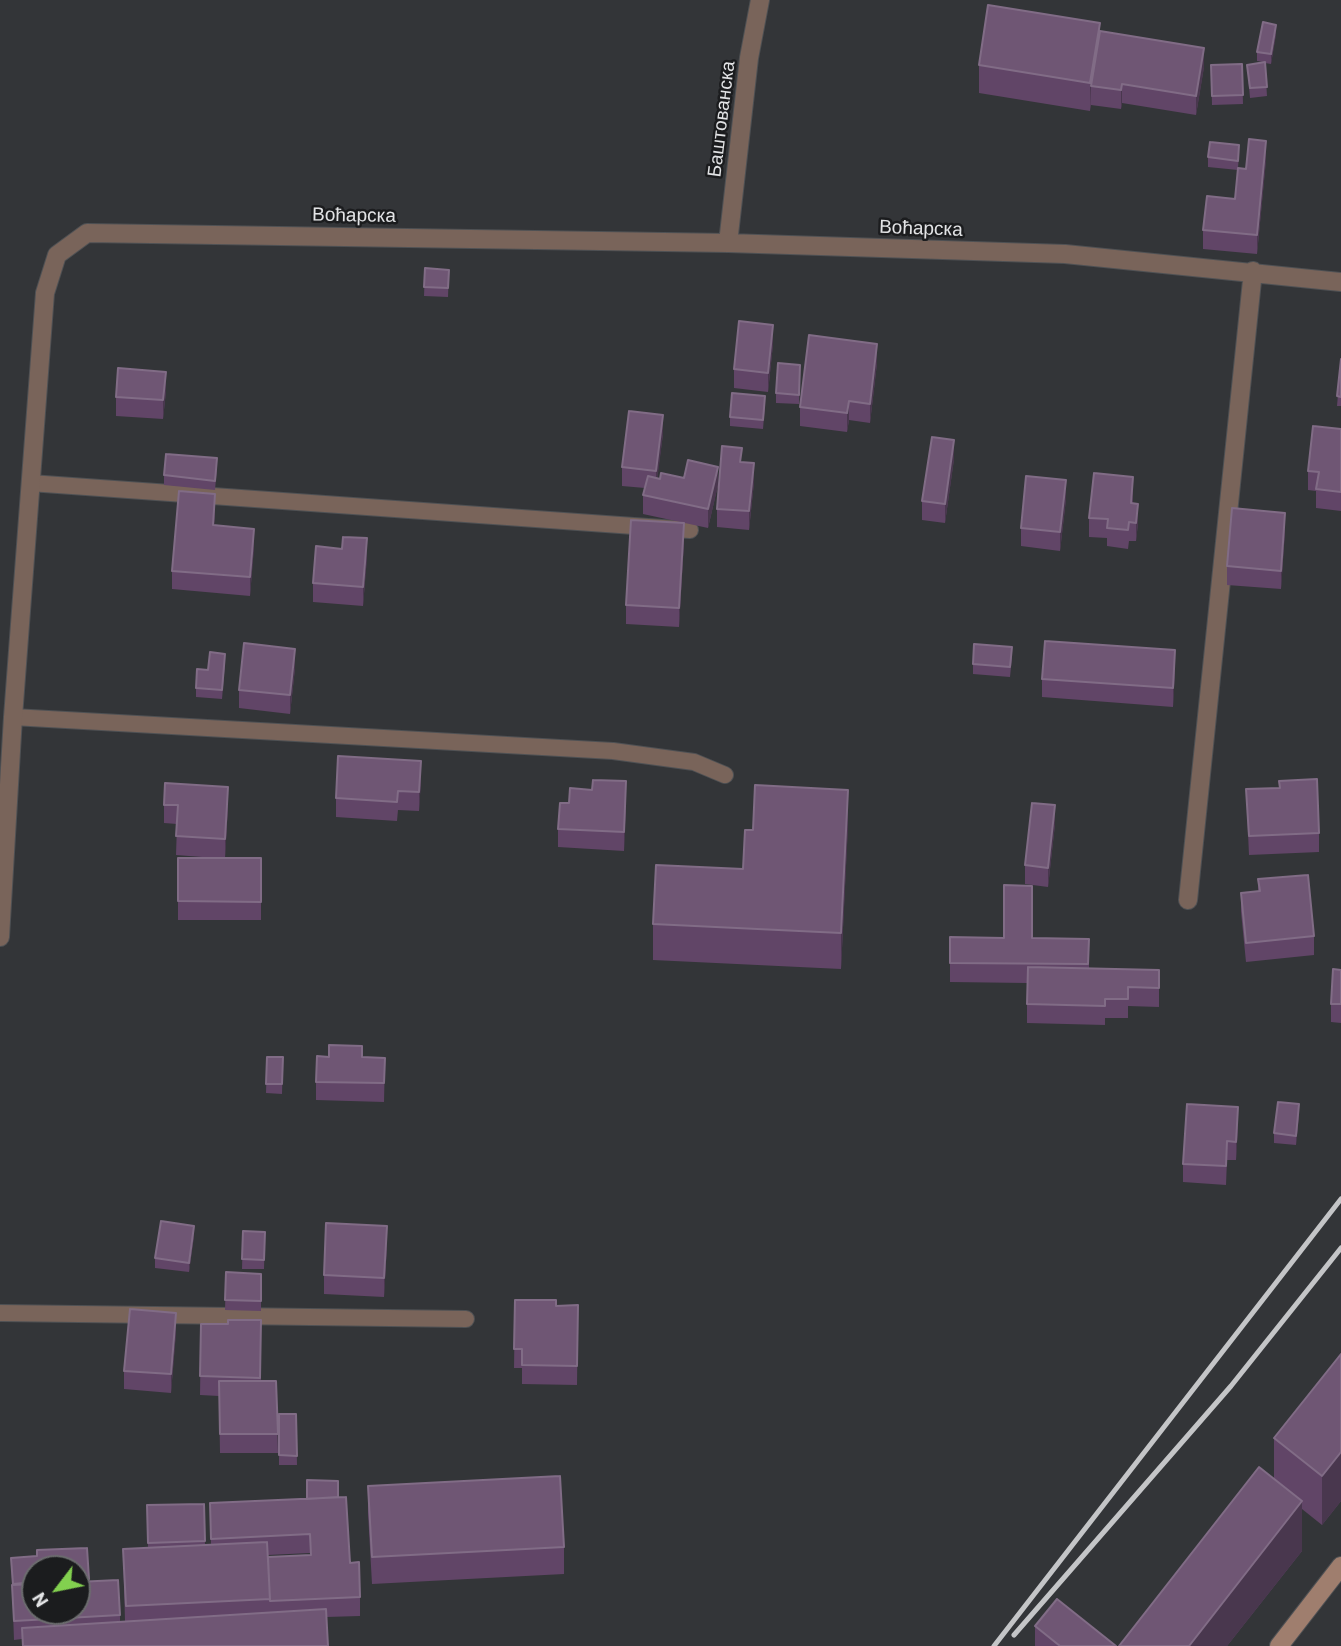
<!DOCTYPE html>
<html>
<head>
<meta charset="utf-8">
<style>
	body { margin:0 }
	#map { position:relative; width:1341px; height:1646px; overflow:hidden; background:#333538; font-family:Barlow,sans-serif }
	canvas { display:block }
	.north { position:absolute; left:21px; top:1555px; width:70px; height:70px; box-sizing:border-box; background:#1b1c1e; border:2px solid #6b6c6e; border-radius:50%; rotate:238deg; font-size:19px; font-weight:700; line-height:28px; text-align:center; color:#e2e3e5 }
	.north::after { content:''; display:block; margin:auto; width:24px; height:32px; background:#82d04f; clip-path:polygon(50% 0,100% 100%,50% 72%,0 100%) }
</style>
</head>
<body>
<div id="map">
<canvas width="1341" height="1646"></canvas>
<div class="north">N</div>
</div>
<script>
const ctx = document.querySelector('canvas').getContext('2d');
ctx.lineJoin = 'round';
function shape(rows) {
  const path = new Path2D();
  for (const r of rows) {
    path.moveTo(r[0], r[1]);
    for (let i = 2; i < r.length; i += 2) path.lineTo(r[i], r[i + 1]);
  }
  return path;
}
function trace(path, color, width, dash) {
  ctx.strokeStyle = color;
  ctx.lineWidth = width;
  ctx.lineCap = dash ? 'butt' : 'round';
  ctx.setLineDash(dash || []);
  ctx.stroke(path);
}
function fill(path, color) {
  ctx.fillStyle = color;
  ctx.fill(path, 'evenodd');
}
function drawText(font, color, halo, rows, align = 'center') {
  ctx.font = font + ' Barlow,sans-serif';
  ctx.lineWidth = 5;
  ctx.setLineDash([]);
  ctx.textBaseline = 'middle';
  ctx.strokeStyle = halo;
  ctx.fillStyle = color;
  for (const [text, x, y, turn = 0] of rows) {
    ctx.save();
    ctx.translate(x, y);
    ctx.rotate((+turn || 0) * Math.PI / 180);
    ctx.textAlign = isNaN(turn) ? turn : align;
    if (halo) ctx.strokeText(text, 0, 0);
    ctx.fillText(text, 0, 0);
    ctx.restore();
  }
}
const service = shape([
	[30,483,690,530],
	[13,717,613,751,694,762,725,775],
	[0,1313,466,1319]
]);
const minor = shape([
	[728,243,749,58,760,0],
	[1188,900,1253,271],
	[0,937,13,717,45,293,57,255,87,233,728,243,1065,254,1341,282]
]);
const secondary = shape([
	[1279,1646,1341,1566]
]);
const rail = shape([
	[1014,1635,1231,1386,1341,1248],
	[994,1646,1341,1199]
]);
const wall = shape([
	[1100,31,1204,67,1196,115,1122,103,1121,109,1091,105,1091,104,1090,111,979,93,979,65],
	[1276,34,1271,64,1265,63,1267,96,1250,98,1247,65,1264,62,1257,61,1257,52],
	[1242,64,1243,104,1212,105,1211,65],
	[1239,155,1238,168,1246,169,1266,160,1257,254,1203,249,1203,230,1235,199,1238,170,1208,167,1208,157],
	[425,268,449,270,448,297,424,296],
	[773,344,768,392,734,388,734,369],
	[1341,359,1341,406,1337,406],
	[877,363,870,423,849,420,847,432,800,426,800,407],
	[800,375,799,404,776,403,776,393],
	[166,391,163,419,116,416,116,397],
	[765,405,763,429,730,426,730,417],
	[1341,429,1341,511,1316,508,1316,491,1308,490,1308,471],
	[663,434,657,478,718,485,708,528,643,514,643,495,645,488,622,486,622,467],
	[954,459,945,523,922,520,922,501],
	[742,462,754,482,749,530,717,527,717,509],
	[217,468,215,490,164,485,164,475],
	[1133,496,1133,503,1138,523,1136,541,1129,541,1128,549,1107,546,1107,538,1089,537,1089,518],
	[1066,499,1060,551,1021,546,1021,528],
	[215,513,214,525,254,547,250,596,172,589,172,571],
	[1285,531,1281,589,1227,585,1227,566],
	[684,542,679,627,626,624,626,605],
	[342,549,367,557,363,606,313,602,313,583],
	[1012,657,1010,677,973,674,973,664],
	[225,663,222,699,196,697,196,688,208,670],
	[295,668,290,714,239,708,239,690],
	[1175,668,1173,707,1042,697,1042,679],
	[421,780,419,811,398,810,397,821,336,817,336,798],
	[1279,788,1319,833,1319,852,1249,855,1246,789],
	[626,800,624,851,558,847,558,829,569,803],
	[164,805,228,806,225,858,261,858,261,920,178,920,178,858,215,858,176,855,177,824,164,823],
	[1055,824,1048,887,1025,884,1025,865],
	[848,825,841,969,653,960,653,924,743,869],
	[1258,879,1314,936,1314,955,1246,962,1241,912,1241,893,1258,891],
	[950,937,1089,939,1089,968,1159,970,1159,1007,1128,1006,1128,1018,1105,1018,1105,1025,1027,1023,1027,983,950,982],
	[1341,970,1341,1023,1331,1022,1331,1004],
	[267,1057,283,1057,282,1094,266,1093],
	[362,1057,385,1058,384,1102,316,1100,316,1082],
	[1299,1114,1296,1145,1274,1143,1274,1133],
	[1238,1126,1236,1160,1227,1160,1226,1185,1183,1182,1183,1164],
	[243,1231,265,1232,264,1269,242,1269],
	[194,1236,189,1272,155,1268,155,1258],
	[387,1245,384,1297,324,1294,324,1275],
	[226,1272,261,1274,261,1311,225,1310],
	[515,1300,556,1306,578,1305,577,1385,522,1384,522,1368,514,1368],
	[261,1320,261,1381,276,1381,278,1453,220,1453,219,1396,200,1395,201,1324,228,1324],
	[176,1332,171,1393,124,1389,124,1371],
	[1341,1354,1341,1501,1322,1525,1302,1509,1302,1551,1227,1646,1119,1646,1274,1479,1274,1438],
	[279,1414,296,1414,297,1465,279,1465],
	[368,1486,564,1547,564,1574,372,1584,368,1513],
	[338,1497,350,1563,360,1597,360,1616,326,1617,328,1646,22,1646,22,1639,14,1640,11,1558,37,1556,87,1548,89,1581,120,1615,120,1622,125,1621,123,1549,148,1548,147,1505,204,1504,205,1545,211,1545,210,1503],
	[310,1553,310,1555,268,1557,268,1555],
	[35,1569,77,1569,77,1611,35,1611],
	[1035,1626,1116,1646,1035,1646]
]);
const shadedWall = shape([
	[1100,23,1100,50,1091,86,1090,111,1090,83],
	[1276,25,1276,34,1271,64,1271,54],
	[1204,48,1204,67,1196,115,1196,96],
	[1122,84,1122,103,1121,109,1121,90],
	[1266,141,1266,160,1257,254,1257,235],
	[773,325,773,344,768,392,768,373],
	[877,344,877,363,870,423,870,404],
	[166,372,166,391,163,419,163,400],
	[849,401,849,420,847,432,847,413],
	[663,415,663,434,656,490,656,471],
	[954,440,954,459,945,523,945,504],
	[754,463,754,482,749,530,749,511],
	[718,467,718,485,708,528,708,509],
	[1133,477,1133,496,1131,522,1131,503],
	[1066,480,1066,499,1060,551,1060,532],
	[215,494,215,513,213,544,213,525],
	[1138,504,1138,523,1136,541,1136,523],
	[1285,513,1285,531,1281,589,1281,571],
	[684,523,684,542,679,627,679,608],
	[254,529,254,547,250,596,250,577],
	[367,538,367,557,363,606,363,587],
	[295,649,295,668,290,714,290,695],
	[1175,650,1175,668,1173,707,1173,688],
	[421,761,421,780,419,811,419,792],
	[626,781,626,800,624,851,624,832],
	[228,787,228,806,225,858,225,839],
	[848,790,848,825,841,969,841,933],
	[1055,805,1055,824,1048,887,1048,868],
	[1299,1104,1299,1114,1296,1145,1296,1136],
	[1238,1107,1238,1126,1236,1160,1236,1142],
	[194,1226,194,1236,189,1272,189,1263],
	[387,1226,387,1245,384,1297,384,1278],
	[176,1313,176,1332,171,1393,171,1374],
	[1341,1452,1341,1501,1322,1525,1322,1476],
	[1302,1501,1302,1551,1227,1646,1189,1646]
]);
const building = shape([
	[988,5,1100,23,1090,83,979,65,988,5],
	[1263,22,1276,25,1271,54,1257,52,1263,22],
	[1100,31,1204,48,1196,96,1122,84,1121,90,1091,86,1100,31],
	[1265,62,1267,87,1250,88,1247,65,1265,62],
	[1242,64,1243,95,1212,96,1211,65,1242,64],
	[1249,139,1266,141,1257,235,1203,230,1207,196,1235,199,1238,168,1246,169,1249,139],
	[1210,142,1239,145,1238,161,1208,157,1210,142],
	[425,268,449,270,448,288,424,287,425,268],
	[739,321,773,325,768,373,734,369,739,321],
	[809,335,877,344,870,404,849,401,847,413,800,407,809,335],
	[1341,359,1341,397,1337,396,1341,359],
	[778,363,800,365,799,395,776,393,778,363],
	[118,368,166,372,163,400,116,397,118,368],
	[732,393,765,396,763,420,730,417,732,393],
	[629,411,663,415,656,471,622,467,629,411],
	[1313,426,1341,429,1341,492,1316,489,1319,472,1308,471,1313,426],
	[932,437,954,440,945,504,922,501,932,437],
	[722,446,742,448,740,462,754,463,749,511,717,509,722,446],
	[166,454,217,458,215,481,164,475,166,454],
	[688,460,718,467,708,509,643,495,648,476,660,479,661,473,684,478,688,460],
	[1094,473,1133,477,1131,503,1138,504,1136,523,1129,522,1128,530,1107,528,1108,519,1089,518,1094,473],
	[1026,476,1066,480,1060,532,1021,528,1026,476],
	[179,491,215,494,213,525,254,529,250,577,172,571,179,491],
	[1232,508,1285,513,1281,571,1227,566,1232,508],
	[631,520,684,523,679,608,626,605,631,520],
	[343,537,367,538,363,587,313,583,316,546,342,549,343,537],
	[1045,641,1175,650,1173,688,1042,679,1045,641],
	[244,643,295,649,290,695,239,690,244,643],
	[974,644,1012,647,1010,667,973,664,974,644],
	[210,652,225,654,222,690,196,688,197,669,208,670,210,652],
	[338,756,421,761,419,792,398,791,397,802,336,798,338,756],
	[1317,779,1319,833,1249,836,1246,789,1280,788,1279,781,1317,779],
	[593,780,626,781,624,832,558,829,560,803,569,803,570,788,592,790,593,780],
	[165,783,228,787,225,839,176,836,178,805,164,805,165,783],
	[755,785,848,790,841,933,653,924,656,865,743,869,745,830,753,830,755,785],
	[1032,803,1055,805,1048,868,1025,865,1032,803],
	[178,858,261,858,261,902,178,901,178,858],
	[1308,875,1314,936,1246,943,1241,893,1260,891,1258,879,1308,875],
	[1004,885,1032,886,1032,938,1089,939,1088,964,950,963,950,937,1004,938,1004,885],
	[1028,967,1159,970,1159,988,1128,987,1128,999,1105,999,1105,1006,1027,1004,1028,967],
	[1333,969,1341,970,1341,1004,1331,1004,1333,969],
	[329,1045,362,1046,362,1057,385,1058,384,1083,316,1082,317,1056,329,1057,329,1045],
	[267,1057,283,1057,282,1084,266,1084,267,1057],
	[1278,1102,1299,1104,1296,1136,1274,1133,1278,1102],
	[1187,1104,1238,1107,1236,1142,1227,1141,1226,1166,1183,1164,1187,1104],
	[161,1221,194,1226,189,1263,155,1258,161,1221],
	[326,1223,387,1226,384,1278,324,1275,326,1223],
	[243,1231,265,1232,264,1260,242,1259,243,1231],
	[226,1272,261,1274,261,1301,225,1300,226,1272],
	[515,1300,556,1300,556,1306,578,1305,577,1366,522,1365,522,1349,514,1349,515,1300],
	[130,1309,176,1313,171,1374,124,1371,130,1309],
	[228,1320,261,1320,260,1378,200,1376,201,1324,228,1324,228,1320],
	[1341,1354,1341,1452,1322,1476,1274,1438,1341,1354],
	[219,1381,276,1381,278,1434,220,1434,219,1381],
	[279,1414,296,1414,297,1456,279,1455,279,1414],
	[1259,1467,1302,1501,1189,1646,1119,1646,1259,1467],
	[560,1476,564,1547,372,1557,368,1486,560,1476],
	[307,1480,338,1481,338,1497,307,1499,307,1480],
	[346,1497,350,1563,359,1562,360,1597,270,1601,268,1557,311,1555,310,1534,211,1539,210,1503,346,1497],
	[204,1504,205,1541,148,1543,147,1505,204,1504],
	[267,1542,270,1599,126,1606,123,1549,267,1542],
	[87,1548,89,1579,77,1580,77,1569,35,1569,35,1582,13,1584,11,1558,37,1556,37,1550,87,1548],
	[118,1580,120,1615,14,1621,12,1585,35,1584,35,1611,77,1611,77,1582,118,1580],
	[1057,1599,1116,1646,1060,1646,1035,1626,1057,1599],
	[326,1609,328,1646,23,1646,22,1628,326,1609]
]);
const streetNames = [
	["Баштованска",721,119,-83],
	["Воћарска",354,215,1],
	["Воћарска",921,228,2]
];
trace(service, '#4f5154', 18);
trace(minor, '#4f5154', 20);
trace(secondary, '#4f5154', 20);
trace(service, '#79645a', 16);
trace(minor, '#79645a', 18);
trace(secondary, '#9f7e6e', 18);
trace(rail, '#c4c5c7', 5);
fill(wall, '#614567');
fill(shadedWall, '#49374e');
fill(building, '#6f5674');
trace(building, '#816c86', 2);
drawText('19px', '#e2e3e5', '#1b1c1e', streetNames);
</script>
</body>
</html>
